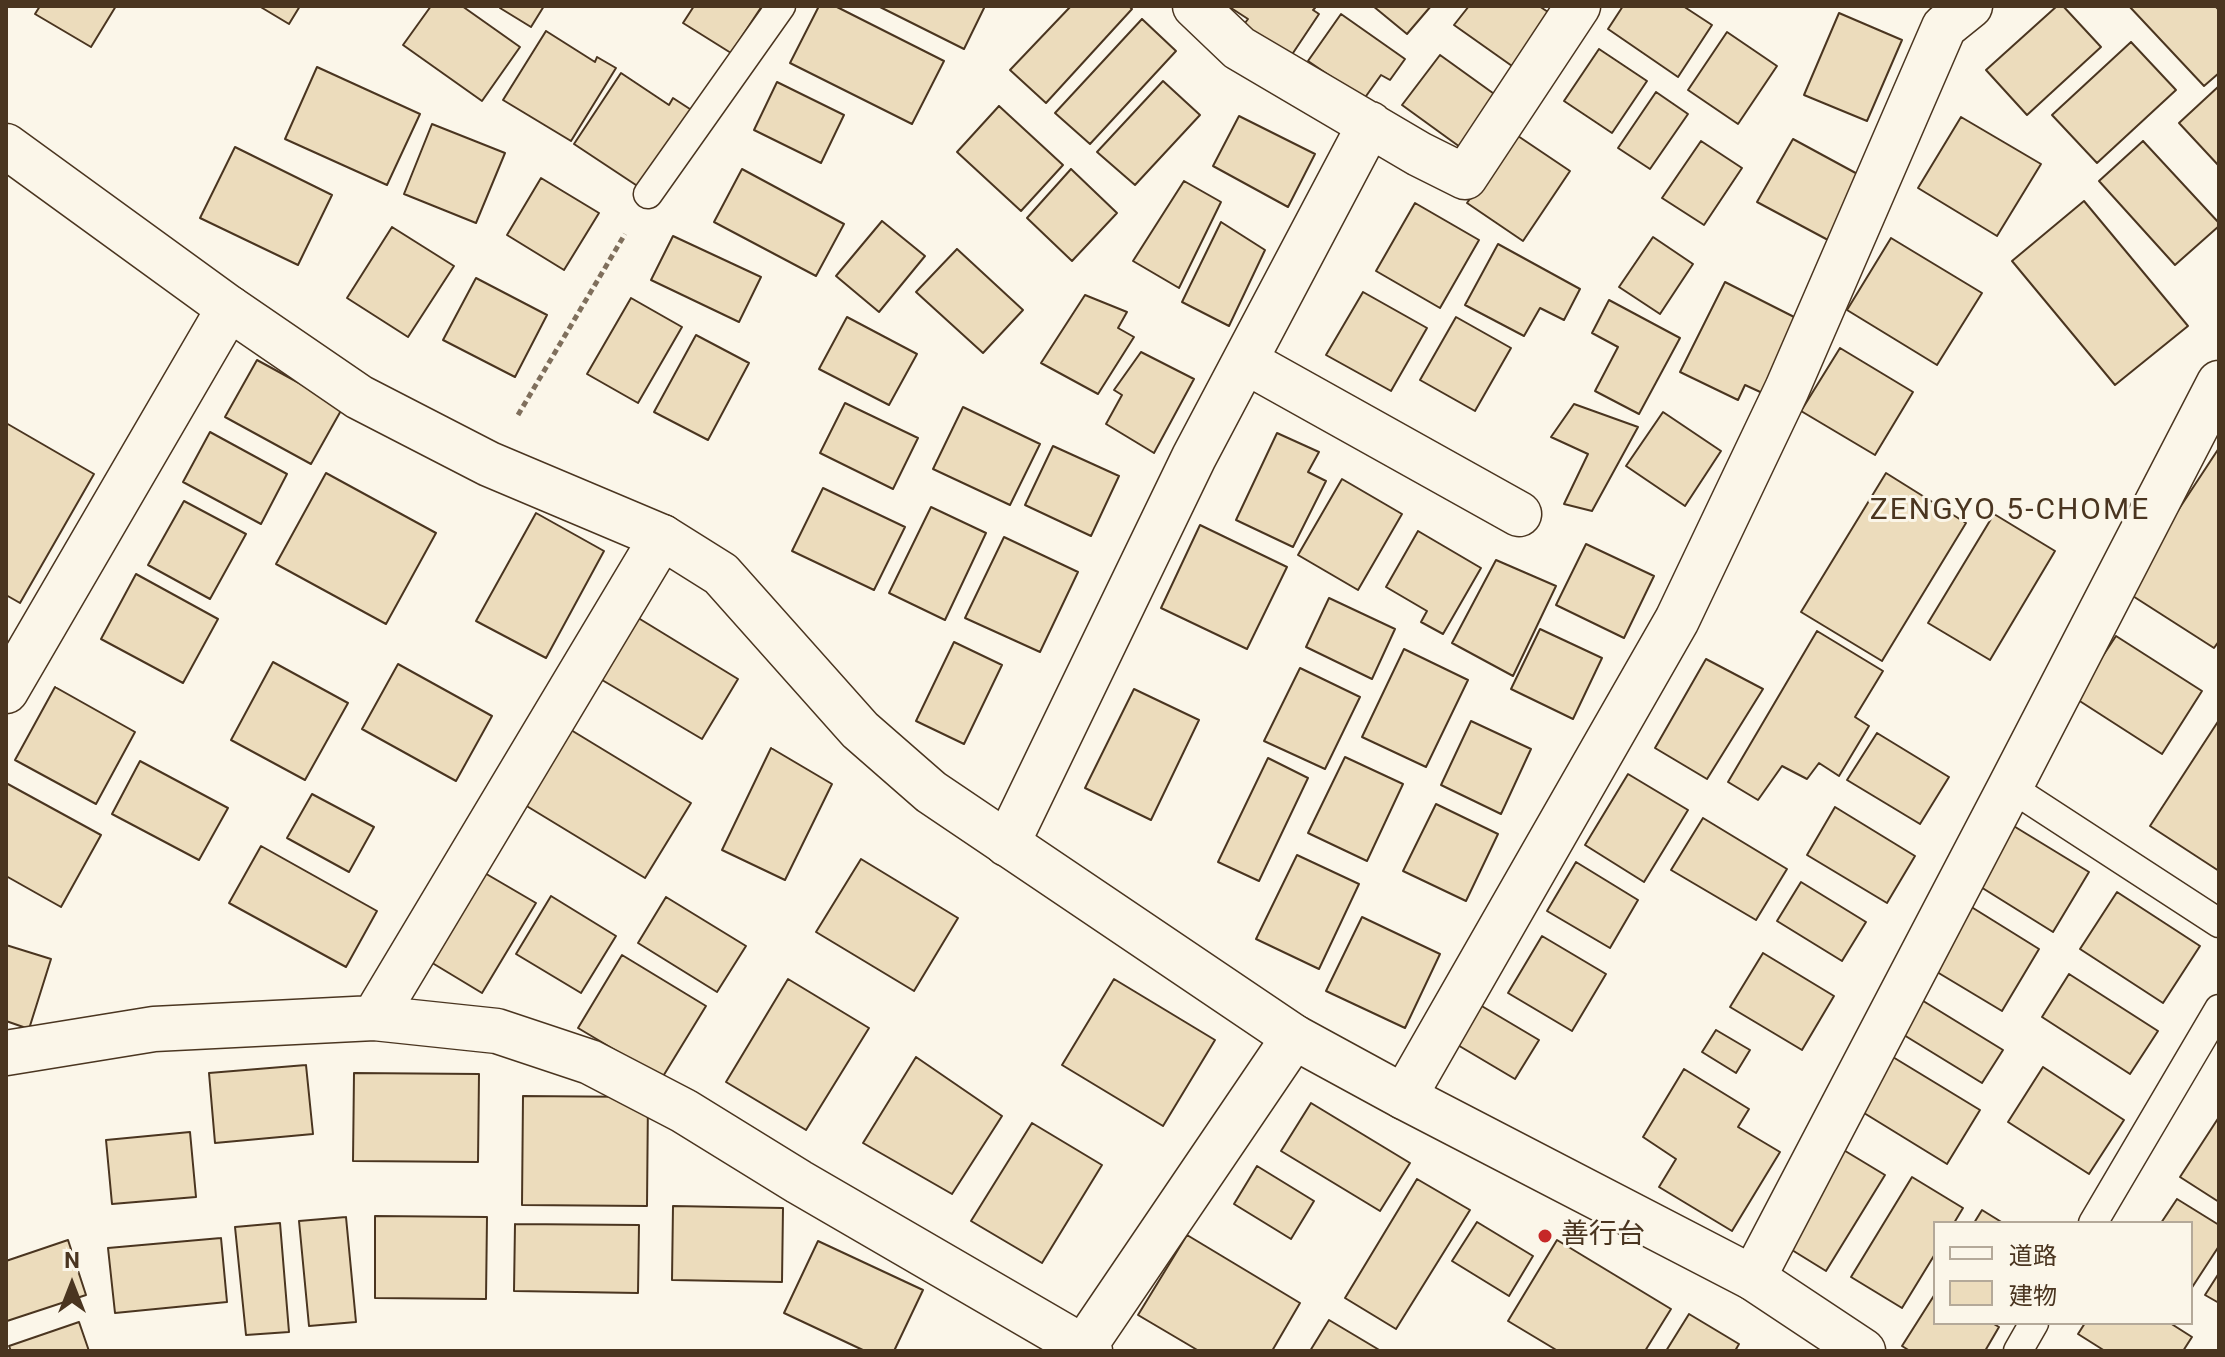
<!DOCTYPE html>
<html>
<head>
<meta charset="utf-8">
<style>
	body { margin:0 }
	#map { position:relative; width:2225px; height:1357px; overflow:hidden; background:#fbf6e9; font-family:Roboto,"Noto Sans JP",sans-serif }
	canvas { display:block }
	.frame { position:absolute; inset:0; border:8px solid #4a3520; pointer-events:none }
	.legend { position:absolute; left:1933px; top:1221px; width:260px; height:104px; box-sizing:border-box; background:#fbf6e9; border:2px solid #b4a999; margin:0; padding:10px 14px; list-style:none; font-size:24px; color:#4a3520 }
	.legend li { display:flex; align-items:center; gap:16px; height:40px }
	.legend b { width:40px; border:2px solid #b4a999 }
	.north { position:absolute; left:32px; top:1245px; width:80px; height:80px; -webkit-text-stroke:6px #fbf6e9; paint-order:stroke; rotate:0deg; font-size:22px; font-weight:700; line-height:32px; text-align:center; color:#4a3520 }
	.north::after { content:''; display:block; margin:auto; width:28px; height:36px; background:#4a3520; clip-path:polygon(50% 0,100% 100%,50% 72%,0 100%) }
</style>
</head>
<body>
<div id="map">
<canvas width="2225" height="1357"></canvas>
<div class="frame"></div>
<ul class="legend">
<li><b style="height:10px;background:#fbf6e9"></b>道路</li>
<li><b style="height:22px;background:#ecdcbc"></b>建物</li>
</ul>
<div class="north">N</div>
</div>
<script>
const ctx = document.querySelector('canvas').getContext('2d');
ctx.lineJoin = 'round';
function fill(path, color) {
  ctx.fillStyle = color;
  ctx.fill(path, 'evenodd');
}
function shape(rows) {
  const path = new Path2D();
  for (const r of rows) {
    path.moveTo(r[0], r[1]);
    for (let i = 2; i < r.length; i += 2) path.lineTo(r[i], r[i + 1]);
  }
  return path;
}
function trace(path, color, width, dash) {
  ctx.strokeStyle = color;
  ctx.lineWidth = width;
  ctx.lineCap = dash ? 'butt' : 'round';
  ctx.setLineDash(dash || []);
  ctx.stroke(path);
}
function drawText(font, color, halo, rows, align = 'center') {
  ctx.font = font + ' Roboto,"Noto Sans JP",sans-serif';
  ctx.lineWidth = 6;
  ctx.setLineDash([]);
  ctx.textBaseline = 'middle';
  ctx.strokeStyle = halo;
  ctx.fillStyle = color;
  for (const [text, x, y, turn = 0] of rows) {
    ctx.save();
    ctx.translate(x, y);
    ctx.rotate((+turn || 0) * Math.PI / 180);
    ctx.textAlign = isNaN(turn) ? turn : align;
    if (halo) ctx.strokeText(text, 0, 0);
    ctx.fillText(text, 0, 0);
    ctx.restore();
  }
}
const building = shape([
	[40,6,116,6,91,47,35,14,40,6],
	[259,6,300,6,289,24,259,6],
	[431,6,462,6,520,47,482,101,403,45,431,6],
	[501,6,544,6,531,27,500,8,501,6],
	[694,6,762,6,731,53,683,23,694,6],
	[819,6,835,6,944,61,912,124,790,63,819,6],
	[878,6,985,6,964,49,878,6],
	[1071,6,1129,6,1132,9,1046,103,1010,70,1071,6],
	[1228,6,1312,6,1315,8,1313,10,1319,14,1289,59,1242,27,1248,19,1228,6],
	[1373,6,1431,6,1407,34,1373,6],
	[1469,6,1539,6,1551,14,1512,66,1454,25,1469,6],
	[1623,6,1683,6,1712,25,1678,77,1608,29,1623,6],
	[2057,6,2063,6,2101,47,2027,115,1986,70,2057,6],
	[2129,6,2215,6,2219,10,2219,73,2204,86,2129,6],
	[1839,13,1902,40,1867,121,1804,95,1839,13],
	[1341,14,1405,59,1390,80,1381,75,1364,99,1308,61,1341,14],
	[1142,19,1176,51,1090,144,1055,113,1142,19],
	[546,31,595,62,597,57,616,68,571,141,503,100,546,31],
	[1727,32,1777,66,1738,124,1688,90,1727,32],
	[2131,42,2176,90,2097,163,2052,115,2131,42],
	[1599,49,1647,81,1612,133,1564,101,1599,49],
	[1440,55,1497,96,1460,147,1402,105,1440,55],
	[317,67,420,114,387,185,285,139,317,67],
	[621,73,669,105,673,98,696,113,645,191,574,144,621,73],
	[1163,81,1200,115,1135,185,1097,152,1163,81],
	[777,82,844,115,821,163,754,130,777,82],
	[2219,86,2219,166,2179,123,2219,86],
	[1656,92,1688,114,1650,169,1618,148,1656,92],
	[999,106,1063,165,1021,211,957,152,999,106],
	[1239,116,1315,154,1288,207,1213,166,1239,116],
	[1961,117,2041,164,1997,236,1918,188,1961,117],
	[432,124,505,153,476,223,404,194,432,124],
	[1515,134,1570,171,1523,241,1467,203,1515,134],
	[1793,139,1863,177,1828,240,1757,202,1793,139],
	[1701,141,1742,168,1704,225,1662,198,1701,141],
	[2143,141,2219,223,2219,226,2175,265,2099,181,2143,141],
	[235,147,332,195,298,265,200,218,235,147],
	[742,169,844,224,816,276,714,222,742,169],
	[1071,169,1117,213,1072,261,1027,218,1071,169],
	[541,178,599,213,564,270,507,235,541,178],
	[1184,181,1221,202,1179,288,1133,261,1184,181],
	[2084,201,2188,326,2115,385,2012,261,2084,201],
	[1415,203,1479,240,1440,308,1376,271,1415,203],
	[882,221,925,256,879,312,836,276,882,221],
	[1221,222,1265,250,1229,326,1182,302,1221,222],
	[392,227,454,266,408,337,347,298,392,227],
	[673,236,761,277,739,322,651,280,673,236],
	[1653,237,1693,264,1660,314,1619,287,1653,237],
	[1891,238,1982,293,1937,365,1847,310,1891,238],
	[1498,244,1580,289,1564,320,1540,308,1524,336,1465,305,1498,244],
	[957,249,1023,310,983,353,916,292,957,249],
	[476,278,547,315,515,377,443,340,476,278],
	[1725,282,1806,323,1769,396,1745,385,1738,400,1680,372,1725,282],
	[1363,292,1427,328,1391,391,1326,355,1363,292],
	[1085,295,1127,312,1118,328,1134,337,1098,394,1041,363,1085,295],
	[631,298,682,327,638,403,587,374,631,298],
	[1609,300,1680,338,1639,414,1595,391,1618,347,1592,333,1609,300],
	[847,317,917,354,889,405,819,369,847,317],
	[1456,317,1511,348,1475,411,1420,380,1456,317],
	[696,335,749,363,708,440,654,412,696,335],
	[1840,348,1913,392,1875,455,1801,411,1840,348],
	[1141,352,1194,379,1154,453,1106,424,1122,395,1114,390,1141,352],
	[257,360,343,407,311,464,225,417,257,360],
	[845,403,918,438,893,489,820,453,845,403],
	[1574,404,1638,427,1592,511,1564,504,1588,454,1551,437,1574,404],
	[963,407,1040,444,1010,505,933,469,963,407],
	[1663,412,1721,451,1685,506,1626,466,1663,412],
	[6,423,94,474,20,603,6,595,6,423],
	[210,432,287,474,261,524,183,482,210,432],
	[1277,433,1319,452,1308,472,1326,481,1293,547,1236,520,1277,433],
	[1053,446,1119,476,1091,536,1025,505,1053,446],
	[2219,448,2219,641,2214,648,2125,591,2219,448],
	[326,473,436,533,386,624,276,564,326,473],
	[1886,473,1966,523,1882,661,1801,612,1886,473],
	[1342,479,1402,514,1358,590,1298,555,1342,479],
	[823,488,905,527,874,590,792,551,823,488],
	[184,501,246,534,210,599,148,565,184,501],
	[931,507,986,533,945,620,889,593,931,507],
	[536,513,604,551,546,658,476,621,536,513],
	[1994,514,2055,551,1990,660,1928,623,1994,514],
	[1200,525,1287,567,1247,649,1161,608,1200,525],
	[1418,531,1481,568,1443,634,1421,622,1427,611,1386,587,1418,531],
	[1004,537,1078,572,1040,652,965,618,1004,537],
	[1586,544,1654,576,1624,638,1556,605,1586,544],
	[1496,560,1556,586,1513,676,1452,643,1496,560],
	[136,574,218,619,183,683,101,639,136,574],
	[1329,598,1395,629,1372,679,1306,647,1329,598],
	[635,616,738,679,702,739,597,677,635,616],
	[1540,629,1602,658,1573,719,1511,689,1540,629],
	[1817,631,1883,671,1855,717,1869,726,1839,776,1819,763,1807,779,1782,766,1758,800,1728,782,1817,631],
	[2116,636,2202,691,2162,754,2075,698,2116,636],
	[954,642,1002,665,964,744,916,721,954,642],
	[1404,649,1468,680,1426,767,1362,737,1404,649],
	[1706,659,1763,689,1707,779,1655,748,1706,659],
	[273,662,348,703,305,780,231,740,273,662],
	[398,664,492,716,456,781,362,729,398,664],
	[1300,668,1360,697,1325,769,1264,741,1300,668],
	[55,687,135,732,96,804,15,760,55,687],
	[1134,689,1199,720,1151,820,1085,788,1134,689],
	[2219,720,2219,871,2150,826,2219,720],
	[1471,721,1531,749,1501,814,1441,785,1471,721],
	[571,730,691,803,645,878,525,805,571,730],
	[1877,733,1949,777,1920,824,1847,780,1877,733],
	[771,748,832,784,785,880,722,850,771,748],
	[1345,757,1403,784,1367,861,1308,833,1345,757],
	[1268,758,1308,778,1259,881,1218,862,1268,758],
	[140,761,228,808,199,860,112,814,140,761],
	[1628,774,1688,810,1644,882,1585,845,1628,774],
	[6,783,101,835,61,907,6,876,6,783],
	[312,794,374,827,349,872,287,838,312,794],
	[1436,804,1498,834,1466,901,1403,871,1436,804],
	[1835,807,1915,856,1887,903,1807,855,1835,807],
	[1703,818,1787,869,1756,920,1671,870,1703,818],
	[2012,825,2089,872,2053,932,1976,884,2012,825],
	[261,846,377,911,346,967,229,903,261,846],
	[1297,855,1359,884,1319,969,1256,939,1297,855],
	[861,859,958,918,914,991,816,932,861,859],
	[1576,862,1638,900,1610,948,1547,911,1576,862],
	[483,872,536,903,482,993,429,961,483,872],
	[1801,882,1866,922,1842,961,1777,921,1801,882],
	[2117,892,2200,946,2163,1003,2080,949,2117,892],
	[551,896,616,936,581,993,516,954,551,896],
	[666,897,746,946,717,992,638,943,666,897],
	[1965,903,2039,949,2002,1011,1927,966,1965,903],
	[1362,917,1440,954,1405,1028,1326,991,1362,917],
	[1542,936,1606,974,1572,1031,1508,993,1542,936],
	[6,945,51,959,29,1029,6,1021,6,945],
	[1763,953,1834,996,1802,1050,1730,1007,1763,953],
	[622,955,706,1006,662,1078,578,1028,622,955],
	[2069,974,2158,1031,2130,1074,2042,1017,2069,974],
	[788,979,869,1028,806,1130,726,1082,788,979],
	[1114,979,1215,1040,1163,1126,1062,1065,1114,979],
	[1920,999,2003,1050,1982,1083,1899,1032,1920,999],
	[1480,1005,1539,1040,1515,1079,1456,1044,1480,1005],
	[1716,1030,1750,1050,1736,1073,1702,1052,1716,1030],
	[1883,1051,1980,1110,1947,1164,1851,1105,1883,1051],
	[916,1057,1002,1116,952,1194,863,1143,916,1057],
	[306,1065,313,1134,215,1143,209,1073,306,1065],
	[2043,1067,2124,1120,2089,1174,2008,1122,2043,1067],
	[1684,1069,1749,1109,1738,1127,1780,1152,1732,1231,1659,1187,1676,1159,1643,1137,1684,1069],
	[354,1073,479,1074,478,1162,353,1161,354,1073],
	[523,1096,648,1097,647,1206,522,1205,523,1096],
	[1311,1103,1410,1163,1380,1211,1281,1151,1311,1103],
	[2219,1117,2219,1202,2180,1177,2219,1117],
	[1032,1123,1102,1165,1042,1263,971,1221,1032,1123],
	[190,1132,196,1197,112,1204,106,1140,190,1132],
	[1837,1146,1885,1175,1826,1271,1779,1242,1837,1146],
	[1257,1166,1314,1201,1291,1239,1234,1204,1257,1166],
	[1912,1177,1963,1208,1954,1223,1935,1223,1935,1254,1902,1308,1851,1277,1912,1177],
	[1417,1179,1470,1210,1396,1329,1345,1298,1417,1179],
	[2177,1199,2219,1225,2219,1246,2191,1289,2191,1223,2161,1223,2177,1199],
	[673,1206,783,1208,782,1282,672,1280,673,1206],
	[1982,1210,2003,1223,1974,1223,1982,1210],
	[375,1216,487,1217,486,1299,375,1298,375,1216],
	[346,1217,356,1322,309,1326,299,1221,346,1217],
	[1477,1222,1533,1256,1509,1296,1452,1261,1477,1222],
	[280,1223,289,1332,246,1335,235,1227,280,1223],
	[515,1224,639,1225,638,1293,514,1291,515,1224],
	[1187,1235,1300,1303,1272,1351,1199,1351,1138,1315,1187,1235],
	[221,1238,227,1302,115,1313,108,1248,221,1238],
	[68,1240,86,1295,7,1321,6,1261,68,1240],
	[1557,1240,1671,1309,1645,1351,1558,1351,1508,1321,1557,1240],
	[818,1241,923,1290,894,1351,865,1351,784,1313,818,1241],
	[2219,1273,2219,1303,2205,1295,2219,1273],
	[1935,1294,1935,1323,1992,1323,1999,1327,1985,1351,1910,1351,1902,1346,1935,1294],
	[1689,1314,1739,1344,1735,1351,1666,1351,1689,1314],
	[1329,1320,1381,1351,1310,1351,1329,1320],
	[79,1322,89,1351,11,1351,9,1346,79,1322],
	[2085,1323,2170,1323,2192,1337,2183,1351,2105,1351,2078,1334,2085,1323]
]);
const path = shape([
	[518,415,625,234]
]);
const service = shape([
	[648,194,781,6],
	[2010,787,2219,923],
	[2093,1223,2219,1009],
	[2018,1351,2034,1323]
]);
const minor = shape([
	[1195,6,1239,48,1419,154,1465,177,1578,6],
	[1245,361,1519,514],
	[6,691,229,308],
	[1007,844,1194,457,1370,124],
	[374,1018,662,537],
	[6,1053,154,1029,374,1018,497,1031,590,1062,684,1111,799,1182,1090,1351],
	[1404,1097,1677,620,1787,389,1944,27,1970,6],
	[1753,1278,2010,787,2219,383],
	[1081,1351,1294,1037]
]);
const tertiary = shape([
	[6,146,229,308,359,397,489,464,662,537,721,574,860,730,931,792,1294,1037,1404,1097,1753,1278,1863,1351]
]);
const markers = [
	[1545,1236,8,"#c62828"]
];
const poiNames = [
	["善行台",1561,1236]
];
const neighbourhoodNames = [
	["ZENGYO 5-CHOME",2010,511]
];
fill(building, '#ecdcbc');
trace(building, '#4a3520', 2);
trace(service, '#4a3520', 31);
trace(minor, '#4a3520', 47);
trace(tertiary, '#4a3520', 47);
trace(path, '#7f6f5c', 5, [6, 4]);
trace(service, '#fbf6e9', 28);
trace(minor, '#fbf6e9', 44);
trace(tertiary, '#fbf6e9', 44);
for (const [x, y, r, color] of markers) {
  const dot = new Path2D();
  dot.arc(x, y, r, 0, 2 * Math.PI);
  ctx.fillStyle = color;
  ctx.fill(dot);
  trace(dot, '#fbf6e9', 3);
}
drawText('28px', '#4a3520', '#fbf6e9', poiNames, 'left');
ctx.letterSpacing = '2px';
drawText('30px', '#4a3520', '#fbf6e9', neighbourhoodNames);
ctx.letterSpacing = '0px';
</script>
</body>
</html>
